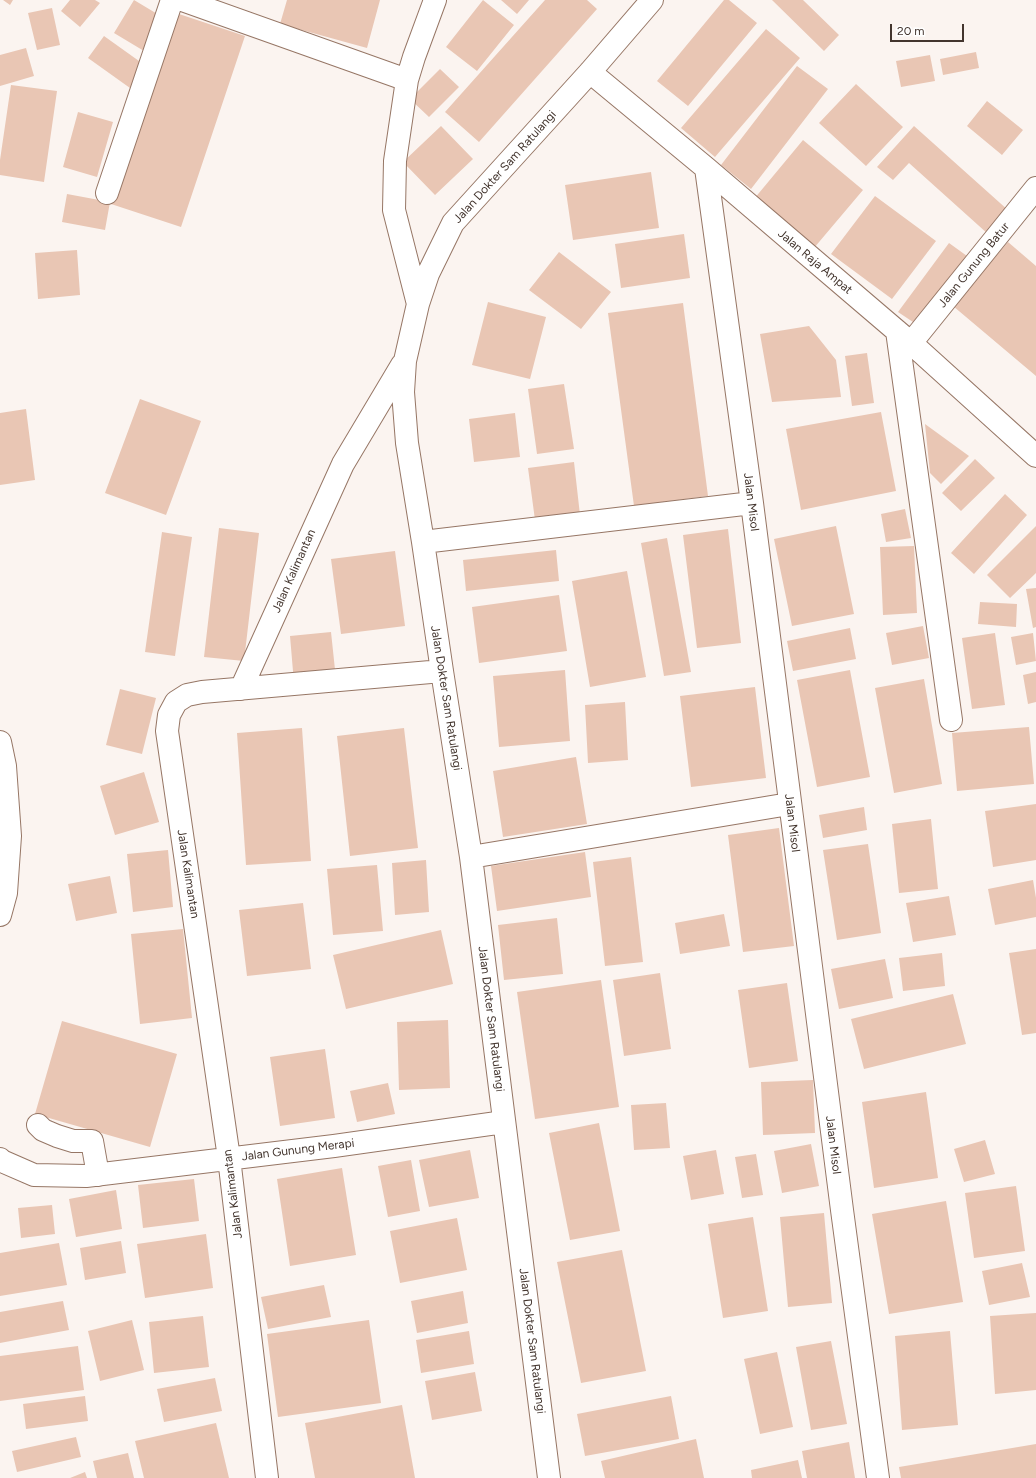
<!DOCTYPE html>
<html>
<head>
<meta charset="utf-8">
<style>
	body { margin:0 }
	#map { position:relative; width:1036px; height:1478px; overflow:hidden; background:#fbf4f0; font-family:Figtree,sans-serif }
	canvas { display:block }
	.scale { position:absolute; left:890px; top:24px; width:74px; height:18px; box-sizing:border-box; border:2px solid #43352e; border-top:0; padding-left:5px; font-size:12px; line-height:14px; white-space:nowrap; color:#43352e; -webkit-text-stroke:3px #fff; paint-order:stroke }
</style>
</head>
<body>
<div id="map">
<canvas width="1036" height="1478"></canvas>
<div class="scale">20 m</div>
</div>
<script>
const ctx = document.querySelector('canvas').getContext('2d');
ctx.lineJoin = 'round';
function fill(path, color) {
  ctx.fillStyle = color;
  ctx.fill(path, 'evenodd');
}
function shape(rows) {
  const path = new Path2D();
  for (const r of rows) {
    path.moveTo(r[0], r[1]);
    for (let i = 2; i < r.length; i += 2) path.lineTo(r[i], r[i + 1]);
  }
  return path;
}
function trace(path, color, width, dash) {
  ctx.strokeStyle = color;
  ctx.lineWidth = width;
  ctx.lineCap = dash ? 'butt' : 'round';
  ctx.setLineDash(dash || []);
  ctx.stroke(path);
}
function drawText(font, color, halo, rows, align = 'center') {
  ctx.font = font + ' Figtree,sans-serif';
  ctx.lineWidth = 3.5;
  ctx.setLineDash([]);
  ctx.textBaseline = 'middle';
  ctx.strokeStyle = halo;
  ctx.fillStyle = color;
  for (const [text, x, y, turn = 0] of rows) {
    ctx.save();
    ctx.translate(x, y);
    ctx.rotate((+turn || 0) * Math.PI / 180);
    ctx.textAlign = isNaN(turn) ? turn : align;
    if (halo) ctx.strokeText(text, 0, 0);
    ctx.fillText(text, 0, 0);
    ctx.restore();
  }
}
const building = shape([
	[3,0,13,0,10,5],
	[70,0,95,0,100,3,80,27,61,11],
	[134,0,164,18,144,51,114,33],
	[287,0,380,0,367,48,280,24],
	[483,0,514,25,477,71,446,47],
	[501,0,529,0,517,14],
	[545,0,587,0,597,9,479,142,445,112],
	[724,0,729,0,757,23,688,106,657,81],
	[772,0,803,0,839,35,824,51],
	[52,8,60,45,37,50,28,13],
	[176,13,245,36,181,227,111,204],
	[766,29,800,58,715,157,681,128],
	[104,36,146,66,130,88,88,58],
	[26,48,34,76,0,86,0,55],
	[976,52,979,68,943,75,940,59],
	[930,55,935,81,901,87,896,61],
	[797,66,828,89,751,189,721,165],
	[440,69,459,87,429,117,410,99],
	[856,84,903,127,866,166,819,123],
	[11,85,57,91,44,182,0,175,0,160],
	[987,101,1023,130,1002,155,967,126],
	[78,112,113,122,97,177,63,167],
	[441,126,473,159,435,195,403,162],
	[914,126,1009,211,988,234,909,163,893,180,877,167],
	[803,140,863,190,814,248,754,199],
	[651,172,659,228,573,240,565,185],
	[67,194,110,202,105,230,62,222],
	[875,196,936,241,892,299,831,254],
	[684,234,690,278,621,288,615,244],
	[1008,242,1036,266,1036,376,953,306],
	[949,243,967,256,916,324,898,312],
	[77,250,80,295,38,299,35,253],
	[559,252,611,292,581,329,529,290],
	[488,302,546,317,530,379,472,365],
	[683,303,708,496,634,506,608,313],
	[809,326,836,360,841,397,772,402,760,334],
	[867,353,874,403,852,406,845,356],
	[564,384,574,449,537,454,528,389],
	[140,399,201,421,166,515,105,493],
	[26,409,35,480,0,485,0,413],
	[881,412,896,491,801,510,786,429],
	[515,413,520,457,474,462,469,419],
	[925,424,969,456,941,484,930,473],
	[975,459,995,478,961,511,942,493],
	[574,462,580,515,535,520,528,468],
	[1005,494,1027,515,974,574,951,553],
	[905,509,911,538,886,542,881,514],
	[836,526,854,614,792,626,774,539],
	[1036,526,1036,573,1010,598,987,575],
	[219,528,259,533,244,661,204,657],
	[728,529,741,643,697,648,683,535],
	[162,532,192,537,175,656,145,652],
	[667,538,691,672,664,676,641,543],
	[914,546,917,613,883,615,880,547],
	[556,550,559,581,466,591,463,560],
	[395,551,405,626,341,634,331,559],
	[627,571,646,677,590,687,572,581],
	[1036,588,1036,627,1033,628,1026,589],
	[559,595,567,651,479,663,472,607],
	[980,602,1017,604,1016,627,978,624],
	[923,626,929,658,892,665,886,633],
	[850,628,856,659,793,671,787,641],
	[331,632,336,679,294,683,290,636],
	[995,633,1005,705,972,709,962,638],
	[1033,633,1036,661,1016,665,1011,637],
	[565,670,570,741,499,747,493,676],
	[850,670,870,777,817,787,797,680],
	[1036,672,1036,702,1028,704,1023,675],
	[924,679,942,784,894,793,875,688],
	[755,687,766,778,691,787,680,696],
	[120,689,156,698,142,754,106,745],
	[625,702,628,760,588,763,585,705],
	[1029,727,1034,784,957,791,952,733],
	[302,728,311,861,246,865,237,733],
	[404,728,418,848,350,856,337,736],
	[576,757,587,824,503,837,493,771],
	[144,772,159,822,115,835,100,786],
	[1036,804,1036,860,993,867,985,811],
	[864,807,867,830,823,838,819,815],
	[931,819,938,889,899,893,892,824],
	[779,828,794,946,743,952,728,835],
	[868,844,881,933,837,940,823,850],
	[168,850,173,907,133,912,127,854],
	[585,852,591,897,497,911,491,866],
	[631,857,643,962,605,966,593,862],
	[426,860,429,912,395,915,392,863],
	[377,865,383,931,333,935,327,869],
	[110,876,117,913,76,921,68,884],
	[1033,880,1036,898,1036,917,995,925,988,889],
	[949,896,956,935,913,942,906,903],
	[303,903,311,969,247,976,239,910],
	[724,914,730,946,680,954,675,923],
	[557,918,563,974,504,980,498,925],
	[183,929,192,1018,140,1024,131,934],
	[441,930,453,984,346,1009,333,955],
	[1036,949,1036,1033,1022,1035,1009,953],
	[942,953,945,986,903,991,899,958],
	[885,959,893,998,839,1009,831,969],
	[660,973,671,1049,624,1056,613,980],
	[601,980,619,1107,535,1119,517,992],
	[787,983,798,1061,749,1068,738,990],
	[953,994,966,1044,864,1069,851,1019],
	[448,1020,450,1088,399,1090,397,1022],
	[62,1021,177,1054,150,1147,35,1114],
	[325,1049,335,1118,280,1126,270,1057],
	[813,1080,815,1133,763,1135,761,1082],
	[388,1083,395,1114,357,1122,350,1091],
	[926,1092,938,1178,874,1188,862,1102],
	[666,1103,670,1148,634,1150,631,1105],
	[599,1123,620,1231,570,1240,549,1133],
	[985,1140,995,1174,964,1182,954,1149],
	[811,1144,819,1186,782,1193,774,1151],
	[470,1150,479,1198,429,1207,419,1160],
	[716,1150,724,1194,691,1200,683,1156],
	[756,1154,763,1195,742,1198,735,1157],
	[411,1160,420,1211,388,1217,378,1166],
	[342,1168,356,1255,290,1266,277,1179],
	[194,1179,199,1221,143,1228,138,1185],
	[1016,1186,1025,1251,974,1258,965,1193],
	[116,1190,122,1229,76,1237,69,1199],
	[946,1201,963,1302,889,1314,872,1214],
	[52,1205,55,1234,21,1238,18,1208],
	[824,1213,832,1303,788,1307,780,1217],
	[753,1217,768,1311,723,1318,708,1224],
	[457,1218,467,1270,400,1283,390,1231],
	[206,1234,213,1288,145,1298,137,1244],
	[121,1241,126,1273,85,1280,80,1248],
	[59,1243,67,1285,0,1296,0,1253],
	[622,1250,646,1371,581,1383,557,1262],
	[1022,1263,1030,1297,989,1305,982,1271],
	[324,1285,331,1317,268,1329,261,1297],
	[463,1291,468,1323,417,1333,411,1301],
	[63,1301,69,1330,0,1343,0,1312],
	[1036,1313,1036,1390,995,1394,990,1316],
	[203,1316,209,1367,154,1373,149,1322],
	[132,1320,144,1370,100,1381,88,1331],
	[369,1320,381,1403,278,1417,267,1334],
	[469,1331,474,1364,421,1373,416,1340],
	[950,1331,958,1425,902,1430,895,1336],
	[831,1341,847,1424,811,1430,796,1347],
	[78,1346,84,1390,0,1401,0,1356],
	[777,1352,793,1427,760,1434,744,1359],
	[475,1372,482,1411,432,1420,425,1381],
	[215,1378,222,1411,164,1422,157,1389],
	[85,1396,88,1421,26,1429,23,1404],
	[671,1396,679,1439,585,1456,577,1414],
	[402,1405,415,1478,315,1478,305,1423],
	[216,1423,229,1478,144,1478,135,1441],
	[76,1437,81,1457,17,1472,12,1451],
	[696,1439,704,1478,605,1478,601,1461],
	[849,1442,855,1478,807,1478,802,1451],
	[1036,1444,1036,1478,901,1478,899,1467],
	[128,1453,134,1478,97,1478,93,1461],
	[798,1460,802,1478,752,1478,751,1470],
	[85,1472,87,1478,70,1478]
]);
const minor = shape([
	[182,0,407,80],
	[590,72,706,168,911,343,1036,456],
	[706,168,752,503,842,1210,878,1478],
	[107,193,172,0],
	[418,304,394,210,395,161,407,80,414,57,435,0],
	[897,331,951,720],
	[911,343,1036,188],
	[423,542,752,503],
	[241,689,343,464,402,365],
	[0,742,5,766,10,836,6,893,0,915],
	[471,857,789,804],
	[38,1125,43,1130,57,1136,73,1141,92,1141,98,1175],
	[0,1159,2,1161,34,1175,86,1176,334,1146,504,1122],
	[267,1478,229,1158,167,731,169,715,176,702,187,695,202,692,442,671],
	[549,1478,471,857,442,671,423,542,407,443,403,392,405,361,418,304,428,274,453,223,590,72,652,0]
]);
const streetNames = [
	["Jalan Dokter Sam Ratulangi",505,167,-48],
	["Jalan Raja Ampat",815,262,40],
	["Jalan Gunung Batur",974,265,-51],
	["Jalan Misol",751,502,83],
	["Jalan Kalimantan",294,571,-66],
	["Jalan Dokter Sam Ratulangi",446,698,81],
	["Jalan Misol",792,823,83],
	["Jalan Kalimantan",188,874,81],
	["Jalan Dokter Sam Ratulangi",491,1019,83],
	["Jalan Misol",833,1145,83],
	["Jalan Gunung Merapi",298,1150,-7],
	["Jalan Kalimantan",233,1194,-97],
	["Jalan Dokter Sam Ratulangi",532,1341,83]
];
fill(building, '#e9c6b4');
trace(minor, '#967665', 24);
trace(minor, '#fff', 22);
drawText('12px', '#43352e', '#fff', streetNames);
</script>
</body>
</html>
